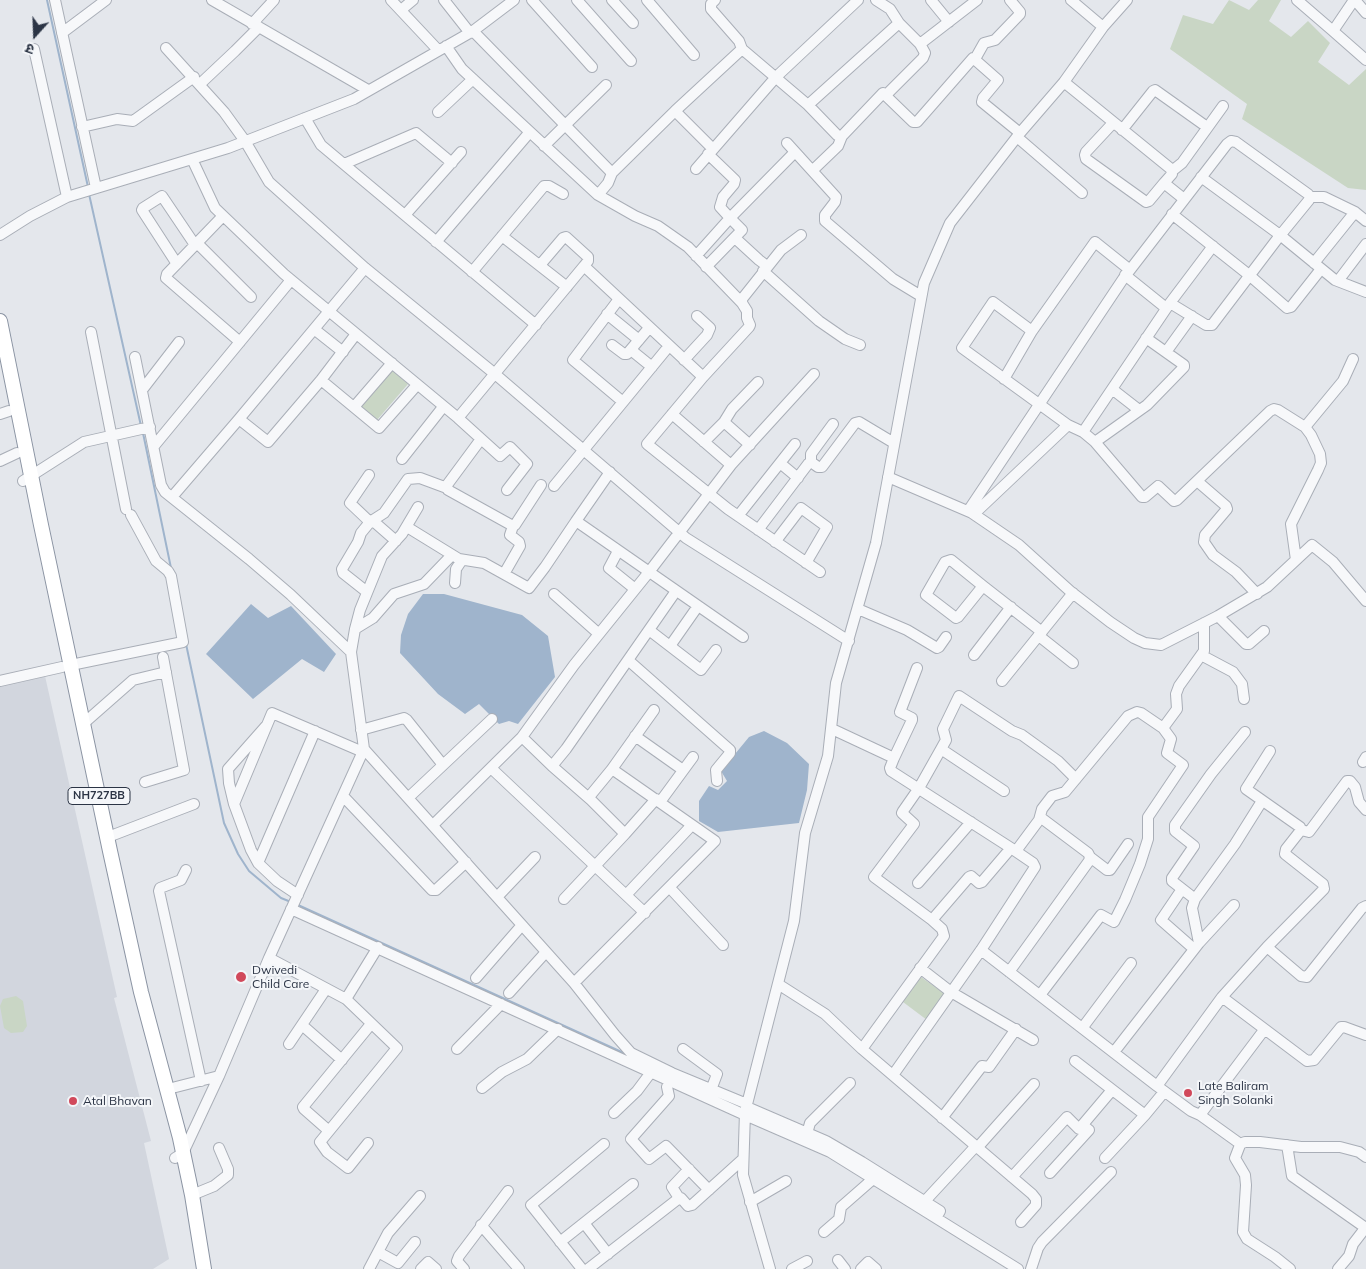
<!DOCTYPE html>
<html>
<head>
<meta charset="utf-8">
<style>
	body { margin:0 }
	#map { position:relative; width:1366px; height:1269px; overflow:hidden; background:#e4e7ec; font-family:Mulish,"Noto Sans Devanagari",sans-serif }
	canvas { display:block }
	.north { position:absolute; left:10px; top:10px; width:50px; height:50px; -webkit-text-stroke:4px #f4f6f9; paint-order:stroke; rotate:200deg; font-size:14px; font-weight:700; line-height:20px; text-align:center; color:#2b3445 }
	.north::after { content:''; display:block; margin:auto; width:18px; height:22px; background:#2b3445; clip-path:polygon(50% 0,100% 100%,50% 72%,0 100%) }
</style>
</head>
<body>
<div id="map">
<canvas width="1366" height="1269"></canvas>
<div class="north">उ</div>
</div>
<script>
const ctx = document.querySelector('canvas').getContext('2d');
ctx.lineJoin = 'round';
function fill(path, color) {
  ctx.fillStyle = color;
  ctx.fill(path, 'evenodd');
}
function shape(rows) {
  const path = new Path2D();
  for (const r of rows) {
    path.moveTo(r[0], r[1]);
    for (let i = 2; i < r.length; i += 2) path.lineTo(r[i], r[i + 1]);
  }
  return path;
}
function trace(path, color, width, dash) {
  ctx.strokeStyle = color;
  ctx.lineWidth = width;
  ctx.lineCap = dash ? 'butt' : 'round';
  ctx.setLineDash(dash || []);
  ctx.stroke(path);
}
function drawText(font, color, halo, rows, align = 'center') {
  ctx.font = font + ' Mulish,sans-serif';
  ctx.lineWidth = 4;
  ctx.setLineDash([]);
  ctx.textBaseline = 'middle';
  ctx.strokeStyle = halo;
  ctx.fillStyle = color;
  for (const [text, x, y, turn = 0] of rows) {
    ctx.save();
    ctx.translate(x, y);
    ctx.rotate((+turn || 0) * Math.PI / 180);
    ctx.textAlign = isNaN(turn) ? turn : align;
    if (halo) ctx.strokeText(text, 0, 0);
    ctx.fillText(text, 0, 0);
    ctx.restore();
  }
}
const built = shape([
	[45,676,117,997,114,998,151,1141,144,1143,169,1259,153,1269,0,1269,0,680]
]);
const green = shape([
	[1229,0,1249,10,1258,0,1281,0,1269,21,1291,37,1308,21,1330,43,1318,62,1349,85,1366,69,1366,190,1348,188,1242,119,1247,104,1170,49,1183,15,1213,24],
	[392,370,408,384,377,420,361,406],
	[921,977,945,994,927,1020,903,1002],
	[16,996,23,1001,27,1026,23,1032,11,1033,4,1028,0,1006,3,999]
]);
const water = shape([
	[423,594,444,594,522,615,548,636,555,677,518,724,509,721,499,724,479,704,465,714,438,694,400,653,401,635,408,614],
	[251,604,268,618,291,606,336,654,324,672,302,659,253,699,206,654],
	[764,731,787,743,809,764,807,790,799,823,718,832,699,821,699,801,709,786,718,790,727,781,721,771,749,737]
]);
const stream = shape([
	[47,0,88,187],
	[89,194,141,426],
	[143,433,171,568],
	[186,644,224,823,238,854,249,871,281,898,291,902],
	[298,905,626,1054]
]);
const minor = shape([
	[55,0,96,188],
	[212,0,368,90],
	[391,0,438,50],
	[444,0,470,33],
	[532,0,592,67],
	[577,0,631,61],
	[612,0,633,23],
	[647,0,694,55],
	[715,0,711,4,711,9,739,41,742,49],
	[876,0,890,9,899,23,920,44,977,0],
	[931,0,949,22],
	[1071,0,1103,27],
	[1297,0,1333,31,1354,0],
	[1355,0,1366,13],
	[401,10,413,0],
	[252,24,274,0],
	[473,31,612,173,675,111,742,49,808,105,837,135,840,136,842,136,883,93,913,122,917,122,973,58,998,80,983,98,982,102,1020,133],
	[1333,31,1366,60],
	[62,33,106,0],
	[446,46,462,69,598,195,635,216,658,226,688,247,742,303],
	[166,48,224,112,245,141,269,182,365,268,495,374,686,538,849,641],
	[34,49,67,197],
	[975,59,984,43,995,40,1020,14,1020,12,1010,0],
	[1064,82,1171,169,1172,174,1164,183,1184,199],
	[200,84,235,51,259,27],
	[886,95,923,58,925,53,920,44],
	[808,105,899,23],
	[675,111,713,149],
	[438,112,473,79],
	[305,118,321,145,536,325],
	[1113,123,1086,152,1085,155,1086,159,1146,202,1149,201,1164,183],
	[82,127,117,119,133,121,194,77],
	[1122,130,1153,91,1155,90,1207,127],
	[1017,137,1082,193],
	[787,143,836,197,835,202,825,215,825,221,893,279,921,296],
	[544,146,606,85],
	[192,159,215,208,284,274,458,418,500,456,510,447,527,464,507,490],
	[344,164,416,133,452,163],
	[696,169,776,77,858,0],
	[813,170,838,146,842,136],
	[1172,171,1182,163,1223,106],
	[1201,177,1280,235,1335,280,1366,292],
	[598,195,608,183,612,173],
	[1310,197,1324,197,1355,212,1366,221],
	[1172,214,1249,275,1287,308,1291,307,1321,269],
	[405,215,461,152],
	[222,217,167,274,166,278,240,342],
	[0,235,30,216,67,197,228,148,354,99,473,31,514,0],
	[801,235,781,250,742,299,742,303,747,311,747,318,750,325,749,327,703,377,647,444,728,509,820,572],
	[502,236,567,287],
	[735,238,759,260,767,266],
	[436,242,529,133],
	[197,243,251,297],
	[696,256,730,218,720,207,723,197,734,184,735,180,708,154],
	[1314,263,1355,212],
	[177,264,142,210,143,208,162,196,195,245],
	[540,265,563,238,566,237,588,257,588,261,584,266,703,377],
	[706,267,742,230,730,218,795,152],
	[763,271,819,321,845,339,860,345],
	[472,272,544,186,549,186,563,194],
	[1125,275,1166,308],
	[1338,281,1366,244],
	[619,299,573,360,623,402],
	[1170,303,1213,246],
	[607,314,639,340],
	[314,329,343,352],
	[1032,331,993,302,962,348,1068,425],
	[91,332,126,509],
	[612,345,624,354,627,354,649,328],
	[631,350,652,367],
	[1166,352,1192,316],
	[135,357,161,485,165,492,249,559,291,595,351,652],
	[684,360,707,335,710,328,697,316],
	[1004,379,1032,331,1095,242,1130,270],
	[321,380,379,428,417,385],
	[1112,389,1139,410],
	[142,390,179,342],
	[354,407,392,363],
	[0,414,9,411],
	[672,414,731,465],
	[458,418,584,266],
	[239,419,268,442,321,380,356,334],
	[724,422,732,409,758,382],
	[1305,427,1343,381,1353,359],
	[1083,432,1095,442,1142,497,1145,497,1158,486,1174,501,1177,500,1270,411,1274,409,1278,410,1305,427,1311,435,1320,454,1321,463,1318,470,1291,524,1296,560],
	[481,439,447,485,448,490,513,526,515,525,541,485],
	[704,442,724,422,750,445],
	[1095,442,1147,405,1184,367,1184,365,1146,338],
	[154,446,291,280],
	[402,459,443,407],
	[0,461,17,453],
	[811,462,811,454,833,424],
	[780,463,798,478],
	[369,475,350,503,370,522],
	[888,477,972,513,1019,545,1070,591,1110,622,1134,638,1145,643,1161,645,1218,616,1267,587,1312,545,1333,562,1366,601],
	[23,481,84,442,150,427],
	[1197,481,1226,506,1227,509,1205,535,1204,542,1213,555,1236,572,1257,594],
	[554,486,669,346],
	[172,497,239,419,365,268],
	[968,511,1123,279,1227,144,1231,141,1236,142,1308,194,1310,197],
	[974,514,1068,425,1083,432,1170,303,1206,325,1212,325,1278,238,1309,200,1310,197],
	[738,516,795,444],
	[372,520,396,541],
	[576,521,610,472],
	[407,527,459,559,484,563,529,588,545,567,576,521,743,637],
	[758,530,808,464,811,462,818,467,822,467,855,423,859,422,894,443],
	[775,542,801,508,827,527,806,563],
	[618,551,609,568,635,589],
	[504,574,520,546,519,542,510,535,513,526],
	[455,583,456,569,462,560],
	[983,586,958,617,956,618,926,595,945,562,951,560,983,586,1042,632],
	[367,592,343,573,342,569,358,542,361,533,370,522,384,513,408,479,420,478,447,488],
	[554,594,599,634],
	[858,609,907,630,937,648,939,647,946,637],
	[1218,616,1246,644,1249,644,1264,631],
	[355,629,373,618,394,594,424,584,452,555],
	[649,630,701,670,716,650],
	[1039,636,1073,663],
	[670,646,698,606],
	[974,655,1011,607],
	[1201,655,1233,672,1242,684,1244,699],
	[628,660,730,750,730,753,716,770,717,781],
	[71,665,183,642,171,576,168,571,156,561,131,515],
	[0,681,62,667],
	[1002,681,1073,593],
	[83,724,133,680,166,672],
	[266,726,228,769,229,783,234,804,251,850,258,863,277,881,298,895],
	[832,729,894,758,890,768,891,771,1011,848,1033,863,1035,867,981,950,893,1075],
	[361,730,404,718,407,720,443,765],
	[635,736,683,770],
	[522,737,552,766,591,800,625,834,564,899],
	[364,749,574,983,615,1035,631,1053,672,1073,747,1104],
	[941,749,946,740,943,729,959,696,1012,731,1022,735,1058,761,1076,779],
	[894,758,912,720,912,718,900,712,917,668],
	[1363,762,1366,757],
	[552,766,566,749,676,591],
	[491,768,645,913],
	[612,769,654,710],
	[145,782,184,770,163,657],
	[343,796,432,890,436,890,466,862],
	[408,798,492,719],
	[660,802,693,757],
	[234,804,272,713,363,752],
	[433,825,522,737,574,665,649,572,731,465,814,374],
	[1301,830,1309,832,1347,781,1350,781,1355,787,1359,802,1366,810],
	[625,834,656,799],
	[108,837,194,804],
	[1016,851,1039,820,1042,809,1052,796,1065,792,1128,716,1137,712,1141,713,1163,728],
	[1090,857,1107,870,1110,870,1128,844],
	[258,863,315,731],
	[186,870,181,880,160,888,159,891,201,1081],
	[918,883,971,822],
	[670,888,723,945],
	[1182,889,1161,920,1194,949],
	[626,895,692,825],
	[497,897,535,857],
	[1195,899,1172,881,1172,878,1194,846,1175,831,1175,825,1211,774,1245,732],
	[291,909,745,1115,830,1152,1018,1269],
	[932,920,969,877,971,876,979,883,982,882,1011,848],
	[1199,943,1234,905],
	[1267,947,1301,976,1307,977,1362,908,1366,906],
	[981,950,1157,1086,1222,997,1267,947,1324,889,1323,884,1285,854,1286,849,1301,830,1300,827,1246,789,1270,751],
	[269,958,346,999],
	[920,968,951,992,1033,1040],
	[1009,972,1089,861,1090,857,1088,853,1040,817],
	[476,978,522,925],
	[574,983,715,841,612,769,589,797],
	[778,984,825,1014,862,1049,1032,1194,1036,1199,1036,1205,1021,1222],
	[509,993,546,952],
	[1040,995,1101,915,1114,922,1125,900,1140,864,1148,839,1148,817,1183,765,1167,753,1171,739,1163,728,1177,709,1176,694,1179,686,1204,651,1204,623],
	[1222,997,1307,1061,1314,1060,1341,1027,1344,1027,1366,1035],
	[302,1025,342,1060],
	[1083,1027,1131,963],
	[289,1044,326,989],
	[457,1049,501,1004],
	[683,1049,717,1074,711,1090],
	[862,1049,944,936,942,929,932,920,874,877,914,824,902,813,903,811,919,788,941,749,1004,791],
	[1114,1052,1199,943,1192,908,1195,899,1235,844,1262,801],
	[1075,1061,1145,1115],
	[670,1079,667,1087,669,1096,631,1139,649,1159,666,1146,667,1147,709,1190],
	[1157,1086,1191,1111,1200,1115,1239,1143,1240,1145,1235,1158,1245,1175,1246,1185,1243,1232,1247,1239,1275,1257,1290,1269],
	[482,1088,502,1072,527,1059,558,1029],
	[168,1089,219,1076],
	[747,1107,826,1141,862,1162,940,1211,936,1218],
	[614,1113,637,1091,652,1071],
	[1200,1115,1264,1030],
	[942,1118,982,1066,989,1067,1016,1029],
	[329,1131,304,1109,303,1107,371,1024],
	[806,1137,810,1123,850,1083],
	[368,1143,348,1168,327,1152,320,1142,397,1048,346,999,378,947],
	[1240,1144,1245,1142,1260,1142,1301,1147,1340,1147,1359,1152,1366,1157],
	[1287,1145,1292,1176,1363,1226,1363,1231,1353,1244,1349,1256,1338,1269],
	[977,1148,1034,1084],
	[175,1158,183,1153,219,1076,269,958,364,749,351,652,355,629,360,610,382,556,402,534,418,507],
	[1105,1158,1145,1115,1164,1092],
	[1050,1173,1089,1130,1083,1125],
	[1012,1177,1067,1117,1079,1129,1112,1090],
	[192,1195,214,1186,228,1175,228,1169,219,1148],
	[679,1198,672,1187,689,1169],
	[925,1201,975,1147],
	[750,1202,786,1181],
	[584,1223,608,1254],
	[481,1225,519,1269],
	[824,1232,839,1219,841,1207,873,1179],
	[560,1242,633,1184],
	[378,1252,398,1263,415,1242],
	[838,1260,845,1269],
	[369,1269,388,1233,420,1196],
	[421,1269,428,1262,436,1269],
	[464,1269,457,1261,459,1256,508,1191],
	[582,1269,531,1205,604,1144],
	[588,1269,678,1199,681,1198,688,1206,692,1205,743,1159],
	[770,1269,743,1175,745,1112,794,921,805,833,828,756,836,683,876,543,924,283,950,223,1020,133,1064,82,1103,27,1127,0],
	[792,1269,807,1261],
	[861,1269,868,1262,876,1269],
	[1031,1269,1038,1248,1042,1242,1111,1172]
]);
const highway = shape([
	[0,321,41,525,110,851,141,992,180,1138,192,1195,204,1269]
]);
const markers = [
	[241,977,6,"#d1495b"],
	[1188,1093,5,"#d1495b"],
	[73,1101,5,"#d1495b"]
];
const shields = [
	[99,796,62]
];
const shieldNames = [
	["NH727BB",99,796]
];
const poiNames = [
	["Dwivedi",252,970],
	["Child Care",252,984],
	["Late Baliram",1198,1086],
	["Singh Solanki",1198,1100],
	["Atal Bhavan",83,1101]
];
fill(built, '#d2d6de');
fill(green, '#c9d6c5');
fill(water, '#9fb4cc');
trace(stream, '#9fb4cc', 2);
trace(minor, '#a9aeb7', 12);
trace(highway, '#8b94a3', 16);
trace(minor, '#f7f8fa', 10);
trace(highway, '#fff', 14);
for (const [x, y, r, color] of markers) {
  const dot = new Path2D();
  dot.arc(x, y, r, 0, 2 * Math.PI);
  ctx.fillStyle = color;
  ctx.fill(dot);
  trace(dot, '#f4f6f9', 2);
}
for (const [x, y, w] of shields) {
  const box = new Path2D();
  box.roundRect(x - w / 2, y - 8.5, w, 17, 4);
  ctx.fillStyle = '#f4f6f9';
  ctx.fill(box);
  trace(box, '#2b3445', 1);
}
drawText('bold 11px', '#2b3445', null, shieldNames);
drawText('12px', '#2b3445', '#f4f6f9', poiNames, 'left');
</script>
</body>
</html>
